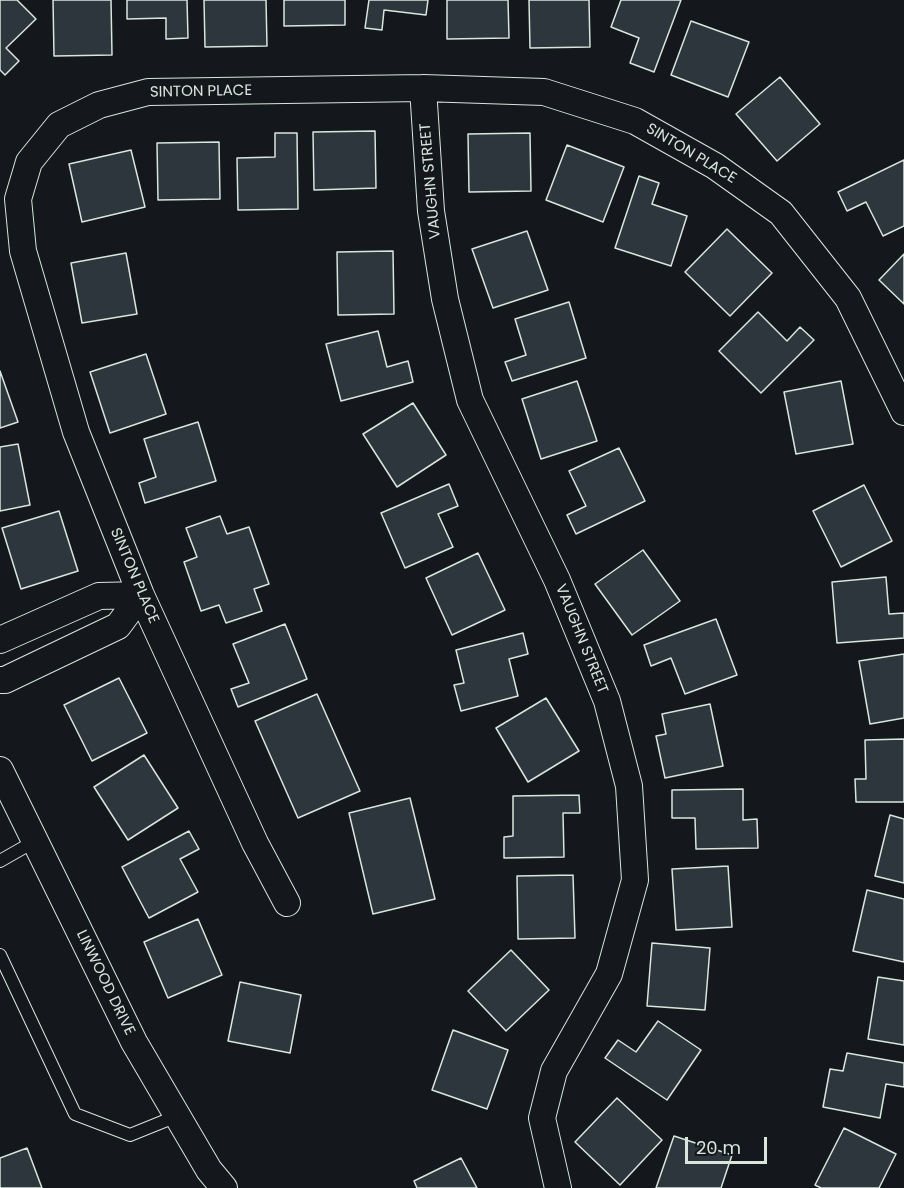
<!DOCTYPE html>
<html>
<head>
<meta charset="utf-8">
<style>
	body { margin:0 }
	#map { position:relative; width:904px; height:1188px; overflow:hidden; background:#14181c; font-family:Poppins,sans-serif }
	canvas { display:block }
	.scale { position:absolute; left:685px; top:1137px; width:82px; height:27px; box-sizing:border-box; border:3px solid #d8e6dc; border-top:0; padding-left:8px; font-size:18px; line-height:21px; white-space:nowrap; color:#d8e6dc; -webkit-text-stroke:4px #14181c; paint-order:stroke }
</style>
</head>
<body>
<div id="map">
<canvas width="904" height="1188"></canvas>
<div class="scale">20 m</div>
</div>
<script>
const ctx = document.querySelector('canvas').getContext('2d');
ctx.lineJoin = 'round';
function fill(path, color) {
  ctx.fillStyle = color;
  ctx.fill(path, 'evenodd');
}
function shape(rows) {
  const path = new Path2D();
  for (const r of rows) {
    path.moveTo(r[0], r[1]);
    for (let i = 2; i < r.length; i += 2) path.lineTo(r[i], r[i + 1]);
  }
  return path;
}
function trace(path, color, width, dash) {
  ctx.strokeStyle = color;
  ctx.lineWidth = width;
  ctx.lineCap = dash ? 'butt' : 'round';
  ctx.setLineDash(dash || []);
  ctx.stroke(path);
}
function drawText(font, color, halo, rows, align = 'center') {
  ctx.font = font + ' Poppins,sans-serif';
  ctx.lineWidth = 4.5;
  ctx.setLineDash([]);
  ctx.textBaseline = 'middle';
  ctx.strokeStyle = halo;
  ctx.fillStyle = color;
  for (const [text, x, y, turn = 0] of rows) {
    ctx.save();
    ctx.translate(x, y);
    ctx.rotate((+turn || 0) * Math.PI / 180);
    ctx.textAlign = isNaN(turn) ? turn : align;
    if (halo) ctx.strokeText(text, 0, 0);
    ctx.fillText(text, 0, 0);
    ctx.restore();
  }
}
const building = shape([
	[0,0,17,0,36,19,6,48,19,61,5,75,0,70,0,0],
	[53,0,111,0,112,55,54,56,53,0],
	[127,0,187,0,188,38,166,39,166,18,127,19,127,0],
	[204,0,266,0,267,46,205,47,204,0],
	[284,0,345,0,345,25,284,26,284,0],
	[369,0,428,0,426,15,384,10,382,30,365,28,369,0],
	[447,0,508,0,509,38,447,39,447,0],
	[529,0,589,0,590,47,530,48,529,0],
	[621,0,681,0,654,72,630,63,639,38,611,27,621,0],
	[691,21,749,42,728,97,671,75,691,21],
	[780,77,820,124,777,161,736,114,780,77],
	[375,131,376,188,314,190,313,132,375,131],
	[275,133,297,133,298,209,238,210,237,158,275,157,275,133],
	[530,133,531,191,469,192,468,134,530,133],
	[219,142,220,199,158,200,157,143,219,142],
	[567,145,624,167,603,222,546,200,567,145],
	[131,150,145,207,82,222,69,164,131,150],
	[904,160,904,226,883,236,866,202,847,211,838,192,904,160],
	[639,176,659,183,652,204,687,216,671,266,615,248,639,176],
	[727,229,772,273,730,316,685,272,727,229],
	[527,231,548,290,493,308,472,249,527,231],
	[393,251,394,314,338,315,337,252,393,251],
	[126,253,137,314,82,323,71,263,126,253],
	[904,254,904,304,879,280,904,254],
	[569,302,586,358,512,381,505,362,526,355,515,319,569,302],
	[758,312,787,341,800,327,814,340,761,393,719,351,758,312],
	[378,331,387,367,408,361,413,382,341,401,326,344,378,331],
	[146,354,166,414,110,433,90,372,146,354],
	[0,371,18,422,0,428,0,371],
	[577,381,597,441,541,459,522,399,577,381],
	[841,381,853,444,796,454,784,392,841,381],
	[413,403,446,455,397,487,363,434,413,403],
	[198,422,216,481,145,503,139,483,156,477,144,439,198,422],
	[18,444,30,505,0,511,0,447,18,444],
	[619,448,645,501,576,534,567,515,586,506,569,471,619,448],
	[449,484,458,506,438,514,453,547,405,568,381,513,449,484],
	[864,485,892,541,841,567,813,511,864,485],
	[59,511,78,571,21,589,2,528,59,511],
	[220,516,227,534,249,527,269,584,254,589,262,611,226,623,219,605,201,611,184,562,197,557,186,528,220,516],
	[643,550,680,601,632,635,595,584,643,550],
	[478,553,505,610,452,635,426,578,478,553],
	[886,577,889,614,904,613,904,638,837,643,832,582,886,577],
	[716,619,737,675,685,694,671,658,651,666,644,645,716,619],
	[285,624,307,679,238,707,231,689,249,683,233,644,285,624],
	[523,633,528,654,509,659,518,696,461,711,454,685,464,683,456,650,523,633],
	[904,654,904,718,870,724,859,661,904,654],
	[119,678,147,733,92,761,64,705,119,678],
	[317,694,360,791,298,818,255,721,317,694],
	[546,698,579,751,528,782,496,728,546,698],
	[710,704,723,766,665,778,656,736,666,734,662,714,710,704],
	[904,739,904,802,856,802,855,779,866,779,865,740,904,739],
	[144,755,178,808,128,840,94,787,144,755],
	[743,789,743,820,757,819,758,848,696,849,695,818,672,818,672,790,743,789],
	[579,795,580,813,563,813,564,857,504,858,504,837,513,836,513,796,579,795],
	[410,798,435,899,373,914,349,813,410,798],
	[890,815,904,819,904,883,875,876,890,815],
	[189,831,199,849,180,859,198,892,149,918,122,867,189,831],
	[728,866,732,927,676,930,672,869,728,866],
	[573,875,575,938,518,939,517,876,573,875],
	[867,890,904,899,904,962,853,951,867,890],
	[198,919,222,975,168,998,144,942,198,919],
	[652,943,710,948,705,1010,647,1006,652,943],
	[511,950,549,990,506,1031,468,991,511,950],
	[878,977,904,981,904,1045,868,1039,878,977],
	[240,982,301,995,290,1053,228,1041,240,982],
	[658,1021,701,1050,667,1100,605,1058,618,1040,636,1052,658,1021],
	[453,1030,508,1050,487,1109,432,1090,453,1030],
	[847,1053,904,1063,904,1087,886,1084,880,1118,823,1107,830,1069,843,1071,847,1053],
	[617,1098,662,1140,620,1185,575,1142,617,1098],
	[844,1128,896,1154,879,1188,821,1188,815,1185,844,1128],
	[674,1136,732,1155,721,1188,656,1188,674,1136],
	[27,1148,42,1188,0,1188,0,1158,27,1148],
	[461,1158,477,1188,417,1188,414,1181,461,1158]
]);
const lane = shape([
	[0,861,35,841],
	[0,955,75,1114,130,1135,177,1116]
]);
const street = shape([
	[423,88,431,211,445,299,470,400,557,580,607,701,629,786,635,880,609,974,554,1071,542,1118,558,1188],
	[0,640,99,596,141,595],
	[0,680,5,680,118,626,141,595],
	[0,770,134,1042,209,1170,224,1188],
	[287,903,255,843,141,595,76,432,23,251,18,199,29,162,59,125,99,105,148,92,423,88,544,92,635,121,715,166,781,213,848,298,904,412]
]);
const streetNames = [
	["SINTON PLACE",201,92,-1],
	["SINTON PLACE",691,154,31],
	["VAUGHN STREET",431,181,-95],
	["SINTON PLACE",134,576,67],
	["VAUGHN STREET",581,639,68],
	["LINWOOD DRIVE",105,983,64]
];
fill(building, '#2c363c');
trace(building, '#d8e6dc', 1.5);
trace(lane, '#d8e6dc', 14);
trace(street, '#d8e6dc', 28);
trace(lane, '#14181c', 12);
trace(street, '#14181c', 26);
drawText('15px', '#d8e6dc', '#14181c', streetNames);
</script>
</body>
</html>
